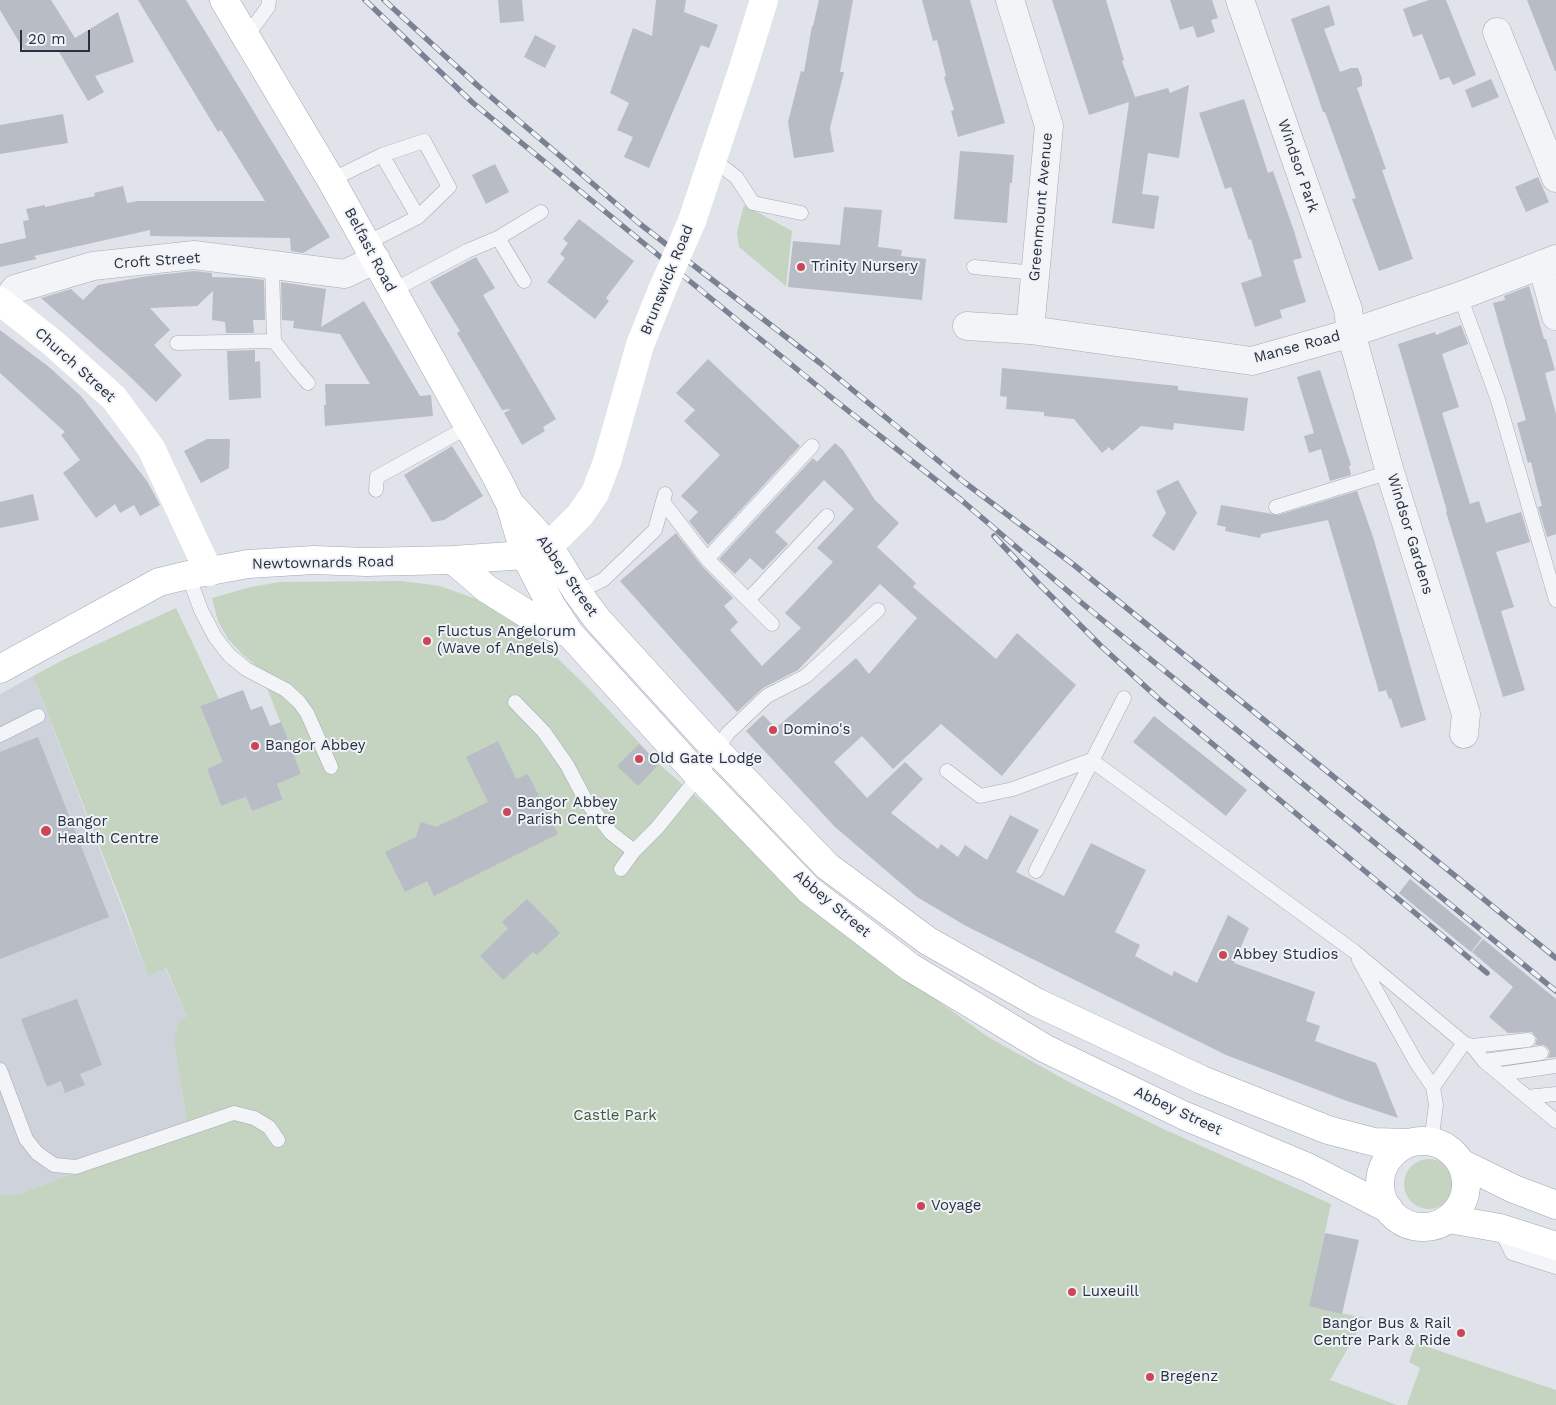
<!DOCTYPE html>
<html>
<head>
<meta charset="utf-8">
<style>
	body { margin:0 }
	#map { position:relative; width:1556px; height:1405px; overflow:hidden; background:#e0e3e9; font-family:"Work Sans",sans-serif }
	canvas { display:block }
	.scale { position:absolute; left:20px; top:30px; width:70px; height:22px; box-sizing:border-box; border:2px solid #293140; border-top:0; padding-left:6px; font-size:15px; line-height:18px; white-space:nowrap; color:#293140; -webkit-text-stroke:4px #eff2f6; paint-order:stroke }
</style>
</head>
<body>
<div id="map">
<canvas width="1556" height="1405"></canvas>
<div class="scale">20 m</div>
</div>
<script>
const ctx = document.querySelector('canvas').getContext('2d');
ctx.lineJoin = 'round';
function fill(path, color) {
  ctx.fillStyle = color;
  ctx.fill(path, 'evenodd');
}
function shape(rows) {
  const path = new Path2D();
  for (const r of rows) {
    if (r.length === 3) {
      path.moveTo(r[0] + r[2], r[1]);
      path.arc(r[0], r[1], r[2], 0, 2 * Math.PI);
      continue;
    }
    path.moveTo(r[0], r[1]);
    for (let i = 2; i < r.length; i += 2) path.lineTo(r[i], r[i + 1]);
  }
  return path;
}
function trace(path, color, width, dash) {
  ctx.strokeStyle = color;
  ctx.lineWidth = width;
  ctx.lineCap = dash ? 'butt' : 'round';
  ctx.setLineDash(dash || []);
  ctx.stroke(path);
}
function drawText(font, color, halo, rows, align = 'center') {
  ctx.font = font + ' "Work Sans",sans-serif';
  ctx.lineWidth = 4;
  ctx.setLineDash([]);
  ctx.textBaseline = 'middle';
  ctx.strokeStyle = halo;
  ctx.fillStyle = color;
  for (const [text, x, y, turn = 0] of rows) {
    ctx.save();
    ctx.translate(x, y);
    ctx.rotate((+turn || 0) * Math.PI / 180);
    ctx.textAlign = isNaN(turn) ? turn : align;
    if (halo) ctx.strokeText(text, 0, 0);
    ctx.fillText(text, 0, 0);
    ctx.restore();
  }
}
const built = shape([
	[33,676,148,976,165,968,187,1017,174,1043,188,1128,17,1195,0,1195,0,694]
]);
const green = shape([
	[744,205,792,231,786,286,739,247,737,232],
	[401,581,440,586,476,599,513,620,547,648,589,689,659,764,705,804,788,883,916,985,988,1037,1069,1082,1159,1127,1331,1204,1309,1306,1365,1318,1330,1380,1397,1405,0,1405,0,1195,17,1195,188,1128,174,1043,179,1021,187,1017,166,968,148,976,126,914,33,676,63,660,176,608,219,699,200,706,210,731,227,761,207,769,221,806,246,797,252,811,283,798,277,784,301,774,259,668,243,655,228,639,218,621,212,598,251,587,280,582],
	[1429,1184,25],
	[1416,1343,1556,1390,1556,1405,1407,1405,1420,1368,1409,1362]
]);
const building = shape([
	[0,0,51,0,75,38,118,12,134,62,95,76,104,92,88,101,58,50,25,52,0,10],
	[138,0,186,0,330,237,303,253,291,251,290,238,150,236,150,230,34,256,37,259,0,267,0,244,26,238,23,221,29,220,26,209,45,205,45,207,95,196,94,193,123,186,127,203,138,201,265,201,221,130,218,132],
	[498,0,522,0,524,21,500,23],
	[656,0,686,0,684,12,718,25,709,48,701,45,649,168,624,157,633,137,617,130,629,103,610,93,633,28,652,36],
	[819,0,853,0,840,72,844,72,830,128,834,152,794,158,788,122,801,71,804,72,812,26,813,26],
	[922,0,970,0,1005,123,958,137,951,111,954,110,944,77,946,76,937,40,933,41],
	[1052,0,1106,0,1124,60,1122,61,1135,97,1168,88,1170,93,1189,85,1179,158,1148,153,1142,194,1159,196,1154,229,1112,223,1129,102,1089,115],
	[1170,0,1212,0,1218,18,1211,20,1215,32,1197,38,1193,26,1180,30],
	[1429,0,1446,0,1476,75,1453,85,1449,77,1440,80,1422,34,1413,37,1403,9],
	[1527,0,1556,0,1556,71,1555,71],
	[1329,5,1335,25,1324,29,1340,72,1351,68,1358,68,1362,78,1362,86,1357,88,1386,169,1382,170,1413,259,1379,271,1352,199,1356,198,1325,112,1323,112,1316,91,1291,19],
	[535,35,556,46,545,68,524,57],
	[1491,79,1499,97,1472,108,1465,90],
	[1244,99,1268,173,1273,171,1294,231,1302,258,1293,260,1306,302,1280,310,1282,318,1255,327,1241,283,1262,276,1251,239,1249,240,1231,187,1225,189,1199,113],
	[63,114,68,143,0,154,0,125],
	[960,151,1014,155,1012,183,1010,183,1007,223,954,219],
	[495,164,509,192,486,204,472,175],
	[1538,177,1549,202,1526,212,1515,187],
	[844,207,882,210,878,247,902,250,901,256,926,259,922,300,788,287,793,241,840,245],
	[579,219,634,261,606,298,609,301,595,319,547,282,565,258,560,254,568,243,563,239],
	[476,257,495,288,483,295,556,419,543,427,545,431,522,445,504,413,511,409,502,410,457,333,460,331,430,282],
	[194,271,212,273,212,277,248,278,264,280,265,320,253,320,254,333,226,333,225,322,212,320,213,291,197,306,150,308,170,330,154,345,182,375,156,402,124,371,41,298,71,289,83,300,98,285,148,276],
	[281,282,326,289,321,327,364,301,420,396,431,395,433,416,325,426,324,405,326,405,325,384,370,384,340,334,293,328,294,321,282,320],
	[1529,286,1544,339,1546,339,1555,370,1545,373,1556,414,1556,534,1547,537,1538,507,1542,506,1536,483,1531,462,1528,463,1517,423,1526,420,1493,303,1505,300,1504,296],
	[1461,325,1468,344,1442,354,1459,407,1442,413,1470,504,1479,501,1486,523,1521,512,1530,542,1496,552,1514,607,1501,611,1525,690,1503,697,1446,512,1447,511,1398,344,1435,332,1436,335],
	[0,330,49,367,81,396,147,481,160,505,140,516,134,505,120,513,115,504,96,518,63,473,80,460,61,435,65,432,0,373],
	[255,350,255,362,260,361,261,398,229,400,227,351],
	[708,359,800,446,708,545,689,521,698,512,681,496,720,455,684,421,695,410,676,393],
	[1002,368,1178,386,1178,390,1248,398,1244,431,1174,423,1173,430,1141,426,1112,451,1109,447,1102,453,1074,419,1044,416,1044,412,1006,409,1007,397,1000,396],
	[1320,370,1351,465,1349,466,1351,475,1330,481,1321,449,1309,453,1304,436,1314,433,1297,377],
	[207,439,230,439,229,468,201,483,184,451],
	[835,443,843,450,875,500,899,523,877,547,916,583,913,587,996,659,1017,633,1076,685,1002,776,941,724,893,769,862,736,834,762,867,798,905,762,923,779,891,813,938,849,941,844,958,857,965,845,987,860,1010,815,1039,830,1016,872,1064,896,1091,843,1146,870,1115,932,1140,945,1135,956,1172,976,1174,971,1197,983,1228,915,1249,928,1234,963,1315,992,1306,1021,1320,1026,1315,1041,1376,1063,1398,1118,1347,1101,1226,1055,966,926,917,897,835,827,746,731,763,715,776,728,856,658,869,674,917,618,880,584,798,670,763,688,737,712,620,581,676,533,701,565,733,598,724,606,738,622,730,630,762,666,801,628,785,613,833,562,817,548,854,509,824,480,775,532,788,544,763,570,750,558,735,574,719,559,813,458,817,462],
	[452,446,483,496,444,520,432,522,404,475],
	[1178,480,1197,513,1174,551,1152,536,1166,513,1156,491],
	[1357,491,1373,537,1426,720,1401,728,1391,698,1389,699,1386,690,1379,692,1328,520,1261,534,1260,538,1225,531,1226,527,1217,525,1221,505,1278,515],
	[33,494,39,520,0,528,0,502],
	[243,690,251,710,262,706,270,726,281,722,301,774,277,784,283,799,252,811,246,797,221,806,207,769,223,762,200,706],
	[1154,716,1247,790,1226,816,1133,742],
	[38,737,109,917,0,959,0,752],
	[498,741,516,779,528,774,558,834,434,896,427,881,405,892,385,852,416,837,421,822,436,827,488,802,466,757],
	[639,744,659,764,638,786,617,766],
	[1410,879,1482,938,1471,952,1399,893],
	[527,899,560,933,537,955,533,952,503,980,480,956,508,929,502,922],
	[1483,939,1556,999,1556,1057,1548,1058,1550,1052,1548,1048,1544,1045,1535,1045,1537,1039,1532,1032,1508,1033,1489,1017,1513,987,1472,952],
	[77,999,102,1065,80,1074,85,1085,65,1093,61,1081,47,1087,21,1019],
	[1325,1233,1359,1240,1342,1314,1309,1306]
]);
const service = shape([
	[246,37,268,7,269,0],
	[382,155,424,141,449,187,418,217],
	[713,159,737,178,753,203,801,213],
	[331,180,382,155,418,217,367,243],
	[498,238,524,281],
	[272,265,274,341],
	[974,267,1035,273],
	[392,291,467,251,498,238,541,212],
	[1460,296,1498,400,1556,600],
	[177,343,274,341,295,368,308,383],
	[376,490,377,477,468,427],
	[664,503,707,559,772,624],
	[1276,507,1390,472],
	[707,559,812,446],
	[188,575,201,610,215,637,229,655,246,669,286,690,299,702,307,713,331,767],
	[577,592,603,580,655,530,665,494],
	[748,600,827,516],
	[515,702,544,732,567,765,586,801,611,833,634,851],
	[0,735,38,716],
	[947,771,980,796,1013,789,1091,760,1355,952,1464,1043,1472,1046,1484,1061,1556,1121],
	[621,869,634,851,657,828,699,776,728,733,767,696,806,676,878,610],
	[1036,871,1124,698],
	[1359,960,1416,1062,1433,1087,1436,1105,1431,1142],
	[1472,1046,1528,1040],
	[1484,1061,1541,1053],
	[0,1070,26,1139,37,1153,54,1165,76,1167,234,1113,254,1118,269,1127,278,1140],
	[1501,1074,1556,1066],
	[1433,1087,1464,1043],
	[1527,1097,1556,1094],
	[1501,1230,1512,1253,1556,1267]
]);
const minor = shape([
	[1010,0,1049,126,1030,330],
	[1240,0,1348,309,1351,333,1390,472,1466,714,1464,734],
	[1497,32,1556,178],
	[1542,264,1556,316],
	[4,303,15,289,93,266,194,255,345,274,376,259],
	[967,326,1030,330,1252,361,1351,333,1460,296,1556,259]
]);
const secondary = shape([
	[692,221,743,68,764,0],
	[0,301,54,344,114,398,151,448,209,572],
	[549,546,580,515,595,493,607,462,640,345,662,290]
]);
const primary = shape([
	[224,0,331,180,497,478,510,504,525,555,551,605,570,634,699,776,809,890,910,967,1044,1048,1185,1116,1307,1167,1389,1209],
	[514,508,549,546,577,592,598,620,717,751,827,866,928,941,1036,1002,1202,1080,1328,1130,1374,1142,1410,1143],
	[453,560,487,589,540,622,570,634],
	[0,669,159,582,188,575,248,564,314,560,366,562,453,560,525,555,540,549],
	[1423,1184,43],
	[1461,1163,1514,1189,1556,1205],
	[1449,1219,1500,1228,1556,1246]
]);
const rail = shape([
	[365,0,473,103,832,398,960,499,1083,604,1556,991],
	[384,0,478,86,640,224,820,363,964,482,1074,565,1556,958],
	[994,536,1039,584,1101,646,1160,700,1487,973]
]);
const secondaryBridge = shape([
	[662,290,692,221]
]);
const markers = [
	[801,267,5,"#cd4658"],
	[427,641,5,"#cd4658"],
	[773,730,5,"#cd4658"],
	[255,746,5,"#cd4658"],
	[639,759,5,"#cd4658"],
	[507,812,5,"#cd4658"],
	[46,831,6,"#cd4658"],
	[1223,955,5,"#cd4658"],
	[921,1206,5,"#cd4658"],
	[1072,1292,5,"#cd4658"],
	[1461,1333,5,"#cd4658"],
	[1150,1377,5,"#cd4658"]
];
const streetNames = [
	["Windsor Park",1298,166,71],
	["Greenmount Avenue",1041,207,-85],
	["Belfast Road",370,250,62],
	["Croft Street",157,261,-4],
	["Brunswick Road",667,280,-68],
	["Manse Road",1297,347,-15],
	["Church Street",75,365,42],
	["Windsor Gardens",1410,534,73],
	["Newtownards Road",323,563,-1],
	["Abbey Street",567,576,55],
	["Abbey Street",832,904,40],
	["Abbey Street",1178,1111,25]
];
const poiNames = [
	["Trinity Nursery",811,267],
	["Fluctus Angelorum",437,632],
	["(Wave of Angels)",437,649],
	["Domino's",783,730],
	["Bangor Abbey",265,746],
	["Old Gate Lodge",649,759],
	["Bangor Abbey",517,803],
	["Parish Centre",517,820],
	["Bangor",57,822],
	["Health Centre",57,839],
	["Abbey Studios",1233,955],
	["Voyage",931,1206],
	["Luxeuill",1082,1292],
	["Bangor Bus & Rail",1451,1324,"right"],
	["Centre Park & Ride",1451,1341,"right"],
	["Bregenz",1160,1377]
];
const parkNames = [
	["Castle Park",615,1116]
];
fill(built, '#ced2db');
fill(green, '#c5d3c1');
fill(building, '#b7bcc5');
trace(service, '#a5aab3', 15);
trace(minor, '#a5aab3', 29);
trace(primary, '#9fa7b4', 29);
trace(service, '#f2f4f7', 14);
trace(minor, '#f2f4f7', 28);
trace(secondary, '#fff', 28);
trace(primary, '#fff', 28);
trace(rail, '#798292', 5.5);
trace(rail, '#eff2f6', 4, [11]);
trace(secondaryBridge, '#fff', 28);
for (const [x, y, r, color] of markers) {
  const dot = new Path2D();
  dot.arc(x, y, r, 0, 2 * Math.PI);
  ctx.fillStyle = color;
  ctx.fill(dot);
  trace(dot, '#eff2f6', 2);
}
drawText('15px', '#293140', '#eff2f6', streetNames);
drawText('15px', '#293140', '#eff2f6', poiNames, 'left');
drawText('15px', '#3d5b36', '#eff2f6', parkNames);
</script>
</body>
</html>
